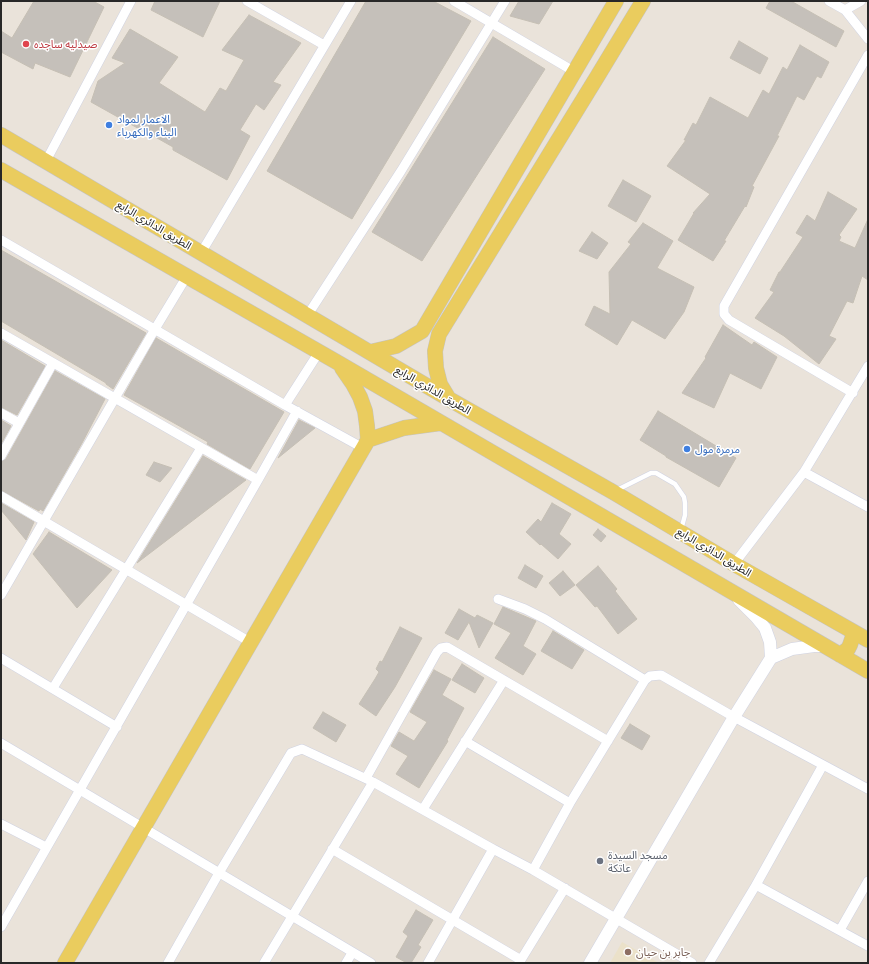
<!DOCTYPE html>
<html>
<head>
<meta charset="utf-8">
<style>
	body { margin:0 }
	#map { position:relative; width:869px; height:964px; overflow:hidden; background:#eae3da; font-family:Ubuntu,sans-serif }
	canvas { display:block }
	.frame { position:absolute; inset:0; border:2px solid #282828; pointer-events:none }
</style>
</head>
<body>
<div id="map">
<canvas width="869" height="964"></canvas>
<div class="frame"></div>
</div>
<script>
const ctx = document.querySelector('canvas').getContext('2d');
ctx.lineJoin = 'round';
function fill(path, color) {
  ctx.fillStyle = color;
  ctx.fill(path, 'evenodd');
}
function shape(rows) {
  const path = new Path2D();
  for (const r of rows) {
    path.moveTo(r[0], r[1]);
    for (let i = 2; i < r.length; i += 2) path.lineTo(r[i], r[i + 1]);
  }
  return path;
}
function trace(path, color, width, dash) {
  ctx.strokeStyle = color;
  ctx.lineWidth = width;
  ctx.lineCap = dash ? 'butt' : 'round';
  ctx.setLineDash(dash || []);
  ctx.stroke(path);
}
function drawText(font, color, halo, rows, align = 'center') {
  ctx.font = font + ' Ubuntu,"Noto Sans Arabic",sans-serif';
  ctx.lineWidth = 3;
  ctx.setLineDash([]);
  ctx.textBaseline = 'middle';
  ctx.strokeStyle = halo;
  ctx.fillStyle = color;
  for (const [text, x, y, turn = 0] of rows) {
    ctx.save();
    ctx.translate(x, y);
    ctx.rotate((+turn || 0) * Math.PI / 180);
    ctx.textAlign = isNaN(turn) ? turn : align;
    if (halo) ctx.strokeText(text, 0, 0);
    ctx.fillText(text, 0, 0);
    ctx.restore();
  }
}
const education = shape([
	[622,942,659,963,610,963]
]);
const building = shape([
	[34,1,93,1,104,7,70,77,35,63,33,69,1,52,1,31,12,38,34,1],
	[155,1,220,1,203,37,151,10,155,1],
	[366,1,433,1,471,21,352,219,267,171,366,1],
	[519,1,553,1,539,24,510,16,519,1],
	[770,1,791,1,844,31,836,47,766,8,770,1],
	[249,15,301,43,273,82,281,85,264,110,256,104,240,130,250,136,227,180,173,150,173,147,150,134,150,135,91,102,98,81,125,63,112,58,130,29,178,57,159,83,205,112,220,88,226,91,244,60,222,50,249,15],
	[493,37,545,69,422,261,372,232,493,37],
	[739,41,768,58,760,74,730,58,739,41],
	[800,45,829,62,821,78,817,76,804,100,797,96,777,136,779,136,752,186,754,187,746,207,745,206,724,241,726,241,713,261,678,240,694,213,693,213,710,194,667,166,686,140,684,140,693,123,696,125,710,97,748,118,763,90,769,94,783,67,787,70,800,45],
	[623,180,651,196,636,222,608,206,623,180],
	[828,192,857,209,839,235,841,237,839,241,855,248,868,219,868,280,862,276,853,303,847,301,829,336,836,339,819,364,784,336,755,318,774,292,770,290,779,272,780,272,803,237,796,233,807,215,815,221,828,192],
	[643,223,673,241,657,268,694,287,684,312,665,339,632,320,617,345,585,325,594,306,610,314,609,272,631,244,628,242,643,223],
	[592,232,608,243,597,259,579,251,592,232],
	[1,250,146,333,113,389,106,384,106,383,1,321,1,250],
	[723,325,752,345,754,342,777,357,761,389,730,373,714,408,682,393,706,358,705,357,723,325],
	[156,338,284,412,250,469,207,444,208,442,124,395,156,338],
	[1,340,45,366,17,415,1,407,1,340],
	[55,371,105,399,82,443,43,511,40,509,39,511,1,490,1,462,6,459,55,371],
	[658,411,736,458,719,487,666,457,666,456,640,440,658,411],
	[1,420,11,426,1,444,1,420],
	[299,420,315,428,278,458,299,420],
	[203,456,246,480,137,563,203,456],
	[154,462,172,468,160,482,146,475,154,462],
	[1,503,34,522,26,540,1,510,1,503],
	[552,503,571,514,559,534,571,544,558,559,541,544,540,545,526,532,538,519,541,522,552,503],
	[598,529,606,536,601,542,593,535,598,529],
	[49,532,112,570,77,608,33,554,49,532],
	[525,565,543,576,536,588,518,578,525,565],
	[598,566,617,589,615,591,637,619,618,634,597,606,595,607,576,585,598,566],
	[563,571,575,585,560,596,549,583,563,571],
	[503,607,536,621,523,646,536,654,523,675,495,658,511,633,494,624,503,607],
	[459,609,475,618,477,615,493,623,479,648,469,622,458,640,445,633,459,609],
	[400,627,422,638,395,687,376,716,359,704,375,679,379,672,376,669,380,661,382,662,400,627],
	[553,631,584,650,572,669,541,651,553,631],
	[462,664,484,678,475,693,452,680,462,664],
	[434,670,451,679,442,695,464,708,447,740,448,741,419,788,396,774,408,756,391,746,399,732,414,741,427,722,410,712,434,670],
	[323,712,346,725,336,742,313,728,323,712],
	[630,724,650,736,642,750,621,738,630,724],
	[416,910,433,920,418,945,421,947,411,963,407,963,396,957,408,936,403,932,416,910]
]);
const service = shape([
	[617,490,651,473,656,473,675,484,684,497,685,503,685,515,681,530]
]);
const minor = shape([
	[247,1,324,45],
	[454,1,575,72],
	[829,1,845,10,868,39],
	[845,10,861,1],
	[46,161,131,1],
	[1,240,285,405,363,448],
	[201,253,351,1],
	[307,316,401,171,505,1],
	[1,333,258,480],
	[868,366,804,472,868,507],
	[853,393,729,320,724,314,724,306,868,55],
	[285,405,319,352],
	[1,413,19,423],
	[1,456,53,363],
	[1,496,250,642],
	[734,564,804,472],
	[1,595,155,329,187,276],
	[498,599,525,609,545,619,645,680,650,676,661,675,734,717,868,789],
	[1,658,117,727],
	[53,688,201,448],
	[465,741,570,803],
	[1,743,371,963],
	[366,778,437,652,441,648,447,647,608,741],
	[423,809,504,680],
	[1,824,46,847],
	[332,849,521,960],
	[533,870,570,803,645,680],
	[756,885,868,946],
	[1,927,258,480,297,411],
	[840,930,868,881],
	[168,963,219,873,291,753,302,749,373,782,493,849,533,870,692,963],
	[264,963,373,782],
	[346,963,352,953],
	[428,963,493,849],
	[519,963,565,888],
	[709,963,756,885,823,765]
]);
const tertiary = shape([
	[771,658,792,649,814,646,825,646],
	[590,963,734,717,771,658,770,642,765,628,756,617,739,600]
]);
const primary = shape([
	[1,135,449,399,613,492,734,564,868,640],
	[1,170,335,361,868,671],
	[370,352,396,346,422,331,616,1],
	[449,399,440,384,436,368,435,351,439,334,597,77,643,1],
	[368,440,404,428,441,423],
	[840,655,848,649,850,645,853,636,852,631],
	[65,963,368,440,367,426,365,411,360,397,353,384,342,368]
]);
const markers = [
	[26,44,4,"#e0444e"],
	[109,125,4,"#3f7fe0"],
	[687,449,4,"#3f7fe0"],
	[600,861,4,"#6b7280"],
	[628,952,4,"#8d6e63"]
];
const healthNames = [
	["صيدليه ساجده",34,44]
];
const shopNames = [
	["الاعمار لمواد",117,119],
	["البناء والكهرباء",117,132],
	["مرمرة مول",695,449]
];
const streetNames = [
	["الطريق الدائري الرابع",154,225,31],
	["الطريق الدائري الرابع",433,390,30],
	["الطريق الدائري الرابع",714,552,31]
];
const worshipNames = [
	["مسجد السيدة",608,855],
	["عاتكة",608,868]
];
const educationNames = [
	["جابر بن حيان",636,952]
];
fill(education, '#ebe1c9');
fill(building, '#c5c0ba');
trace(building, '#c5bfb4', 1);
trace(service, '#cfd2e1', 5.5);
trace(minor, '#cfd2e1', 10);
trace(tertiary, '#cfd2e1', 13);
trace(primary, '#c3c3c3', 16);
trace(service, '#fff', 4.5);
trace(minor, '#fff', 9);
trace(tertiary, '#fff', 12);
trace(primary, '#eacc5e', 15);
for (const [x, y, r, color] of markers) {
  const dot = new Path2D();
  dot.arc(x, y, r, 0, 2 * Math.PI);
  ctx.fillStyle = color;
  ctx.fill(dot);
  trace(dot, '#fff', 1.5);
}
drawText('11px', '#be3a42', '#fff', healthNames, 'left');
drawText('11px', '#366cbe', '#fff', shopNames, 'left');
drawText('11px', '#282828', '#fff', streetNames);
drawText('11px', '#5b616d', '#fff', worshipNames, 'left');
drawText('11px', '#785e54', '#fff', educationNames, 'left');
</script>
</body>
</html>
